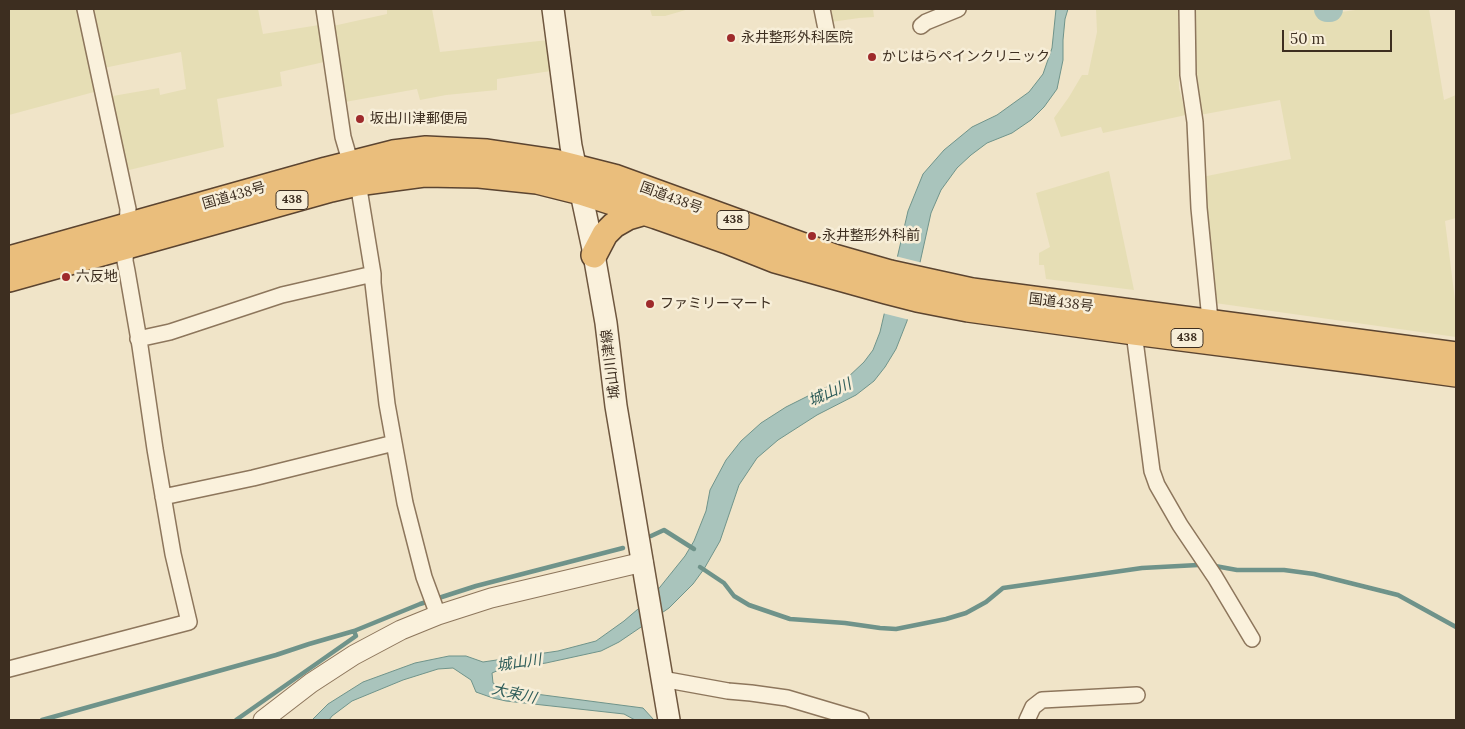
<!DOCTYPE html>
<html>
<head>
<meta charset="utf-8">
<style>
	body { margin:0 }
	#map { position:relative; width:1465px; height:729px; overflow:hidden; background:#f0e4c8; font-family:Lora,serif }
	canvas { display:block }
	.frame { position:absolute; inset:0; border:10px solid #3d2e20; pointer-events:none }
	.scale { position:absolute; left:1282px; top:30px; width:110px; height:22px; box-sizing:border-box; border:2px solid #3d2e20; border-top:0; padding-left:6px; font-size:15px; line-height:18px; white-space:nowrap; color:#3d2e20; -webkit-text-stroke:4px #f7eed8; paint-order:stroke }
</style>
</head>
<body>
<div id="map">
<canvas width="1465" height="729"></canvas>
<div class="frame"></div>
<div class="scale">50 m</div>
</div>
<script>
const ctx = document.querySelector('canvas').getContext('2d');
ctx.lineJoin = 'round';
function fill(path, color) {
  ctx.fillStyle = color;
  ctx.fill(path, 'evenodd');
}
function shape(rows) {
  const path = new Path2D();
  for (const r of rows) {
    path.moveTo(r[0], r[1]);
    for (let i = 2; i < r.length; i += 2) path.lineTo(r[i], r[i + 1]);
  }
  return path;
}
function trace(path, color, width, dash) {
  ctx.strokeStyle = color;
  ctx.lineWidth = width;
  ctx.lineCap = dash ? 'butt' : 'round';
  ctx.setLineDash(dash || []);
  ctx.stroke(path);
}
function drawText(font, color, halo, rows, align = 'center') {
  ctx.font = font + ' Lora,"Noto Sans JP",serif';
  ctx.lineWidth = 5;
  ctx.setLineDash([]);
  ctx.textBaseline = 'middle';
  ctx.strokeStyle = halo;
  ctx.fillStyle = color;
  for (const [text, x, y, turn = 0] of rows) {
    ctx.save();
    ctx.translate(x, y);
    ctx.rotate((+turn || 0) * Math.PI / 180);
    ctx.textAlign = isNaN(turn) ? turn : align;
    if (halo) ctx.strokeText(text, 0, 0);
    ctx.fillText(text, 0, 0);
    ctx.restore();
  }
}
const farmland = shape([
	[9,9,77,9,94,92,9,115],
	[87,9,258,9,263,34,319,25,324,62,280,72,282,86,217,99,224,147,121,172,107,97,159,88,160,95,186,89,181,52,99,69],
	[387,9,432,9,440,52,548,40,551,71,497,79,497,90,446,95,420,100,417,89,345,102,333,26,387,14],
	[650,9,689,9,665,16,652,16],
	[828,9,873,9,874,17,859,18,831,22],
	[1096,9,1178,9,1179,88,1186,115,1103,133,1101,127,1061,137,1054,118,1069,97,1082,75,1088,75,1097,32],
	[1194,9,1319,9,1328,14,1362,9,1429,9,1444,100,1456,95,1456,218,1445,221,1456,308,1456,337,1215,303,1202,177,1291,159,1280,100,1200,115,1194,52],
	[1109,171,1134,290,1046,279,1044,265,1039,265,1039,253,1050,247,1036,193]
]);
const water = shape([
	[1056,9,1068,9,1065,19,1063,40,1063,60,1057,89,1044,107,1031,120,1012,133,987,143,971,155,957,168,941,190,931,213,907,321,896,349,885,367,874,381,856,395,817,415,778,440,757,458,739,485,720,541,704,569,693,584,669,608,619,642,601,651,546,663,499,670,492,673,493,683,505,690,643,708,654,720,635,720,624,714,506,701,493,698,476,692,471,680,453,668,438,669,403,680,352,701,332,716,329,720,312,720,328,704,363,682,415,663,449,656,466,656,483,662,558,651,596,641,624,621,652,597,685,556,694,541,706,511,710,490,726,460,741,441,761,423,786,407,820,390,846,379,864,362,873,350,880,332,908,211,923,174,944,150,972,127,997,115,1029,92,1043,74,1052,48,1056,9]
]);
const pier = shape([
	[895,256,923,263,910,320,882,313]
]);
const stream = shape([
	[651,536,664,530,694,549],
	[1215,566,1237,570,1284,570,1314,574,1398,595,1456,627],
	[700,567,724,583,734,596,749,605,790,619,845,623,880,628,896,629,946,619,966,613,986,602,1003,588,1142,568,1198,565],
	[42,720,276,655,309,644,354,631],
	[236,720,356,636,354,631,420,604,476,586,623,548]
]);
const river = shape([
	[1327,9,1330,9]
]);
const minor = shape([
	[324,9,343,137,360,195,373,274,373,283,387,404,405,503,424,577,438,615],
	[822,9,827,34],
	[1187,9,1188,75,1195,122,1199,208,1211,330],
	[921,26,926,22,958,9],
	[1133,325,1152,471,1157,485,1180,525,1215,577,1252,639],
	[138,339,170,332,282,295,373,274],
	[163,497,253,478,394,443],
	[9,669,189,622,173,554,155,449,140,346,127,271,125,261,128,209,85,9],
	[662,679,728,691,751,693,787,698,861,720],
	[1027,720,1033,707,1042,700,1137,695]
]);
const tertiary = shape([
	[263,720,311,683,354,655,401,630,438,615,491,598,643,562]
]);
const secondary = shape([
	[553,9,571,146,593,249,606,323,616,406,669,720]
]);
const trunk = shape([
	[594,255,605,234,614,225,628,217,645,212],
	[9,259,326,170,393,153,426,149,487,152,555,162,614,177,834,257,890,273,972,291,1456,355],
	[9,279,331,189,357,183,424,174,479,175,537,181,581,192,656,216,727,241,775,260,886,291,917,299,968,309,1134,332,1362,361,1456,374]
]);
const markers = [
	[731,38,5,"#9e2a2b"],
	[872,57,5,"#9e2a2b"],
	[360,119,5,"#9e2a2b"],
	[812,236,5,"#9e2a2b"],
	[66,277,5,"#9e2a2b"],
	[650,304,5,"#9e2a2b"]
];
const shields = [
	[292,200,32],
	[733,220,32],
	[1187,338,32]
];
const shieldNames = [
	["438",292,200],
	["438",733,220],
	["438",1187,338]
];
const poiNames = [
	["永井整形外科医院",741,38],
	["かじはらペインクリニック",882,57],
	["坂出川津郵便局",370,119],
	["永井整形外科前",822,236],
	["六反地",76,277],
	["ファミリーマート",660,304]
];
const streetNames = [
	["国道438号",234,196,-16],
	["国道438号",671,198,20],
	["国道438号",1061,303,7],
	["城山川津線",611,364,-97]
];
const waterNames = [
	["城山川",830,393,-24],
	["城山川",519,663,-8],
	["大束川",514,694,13]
];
fill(farmland, '#e6deb5');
fill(water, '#a9c4bc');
trace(water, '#6f938a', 1);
fill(pier, '#f0e4c8');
trace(stream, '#6f938a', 4.5);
trace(river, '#a9c4bc', 26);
trace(minor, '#8d765c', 18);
trace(tertiary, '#8d765c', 21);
trace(secondary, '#6f573f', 24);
trace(trunk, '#5b4430', 28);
trace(minor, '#faf1dc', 15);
trace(tertiary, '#faf1dc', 19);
trace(secondary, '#faf1dc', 21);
trace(trunk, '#eabe7c', 25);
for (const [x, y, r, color] of markers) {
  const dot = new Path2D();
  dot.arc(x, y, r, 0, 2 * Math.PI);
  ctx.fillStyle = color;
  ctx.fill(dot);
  trace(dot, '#f7eed8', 2);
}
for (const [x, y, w] of shields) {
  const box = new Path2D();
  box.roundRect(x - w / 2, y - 9.5, w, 19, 4);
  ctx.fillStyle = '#f7eed8';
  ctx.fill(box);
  trace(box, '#3d2e20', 1);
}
drawText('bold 12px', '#3d2e20', null, shieldNames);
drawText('14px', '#3d2e20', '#f7eed8', poiNames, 'left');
drawText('14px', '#3d2e20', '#f7eed8', streetNames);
drawText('italic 15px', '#2f5d5a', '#f7eed8', waterNames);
</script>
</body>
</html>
